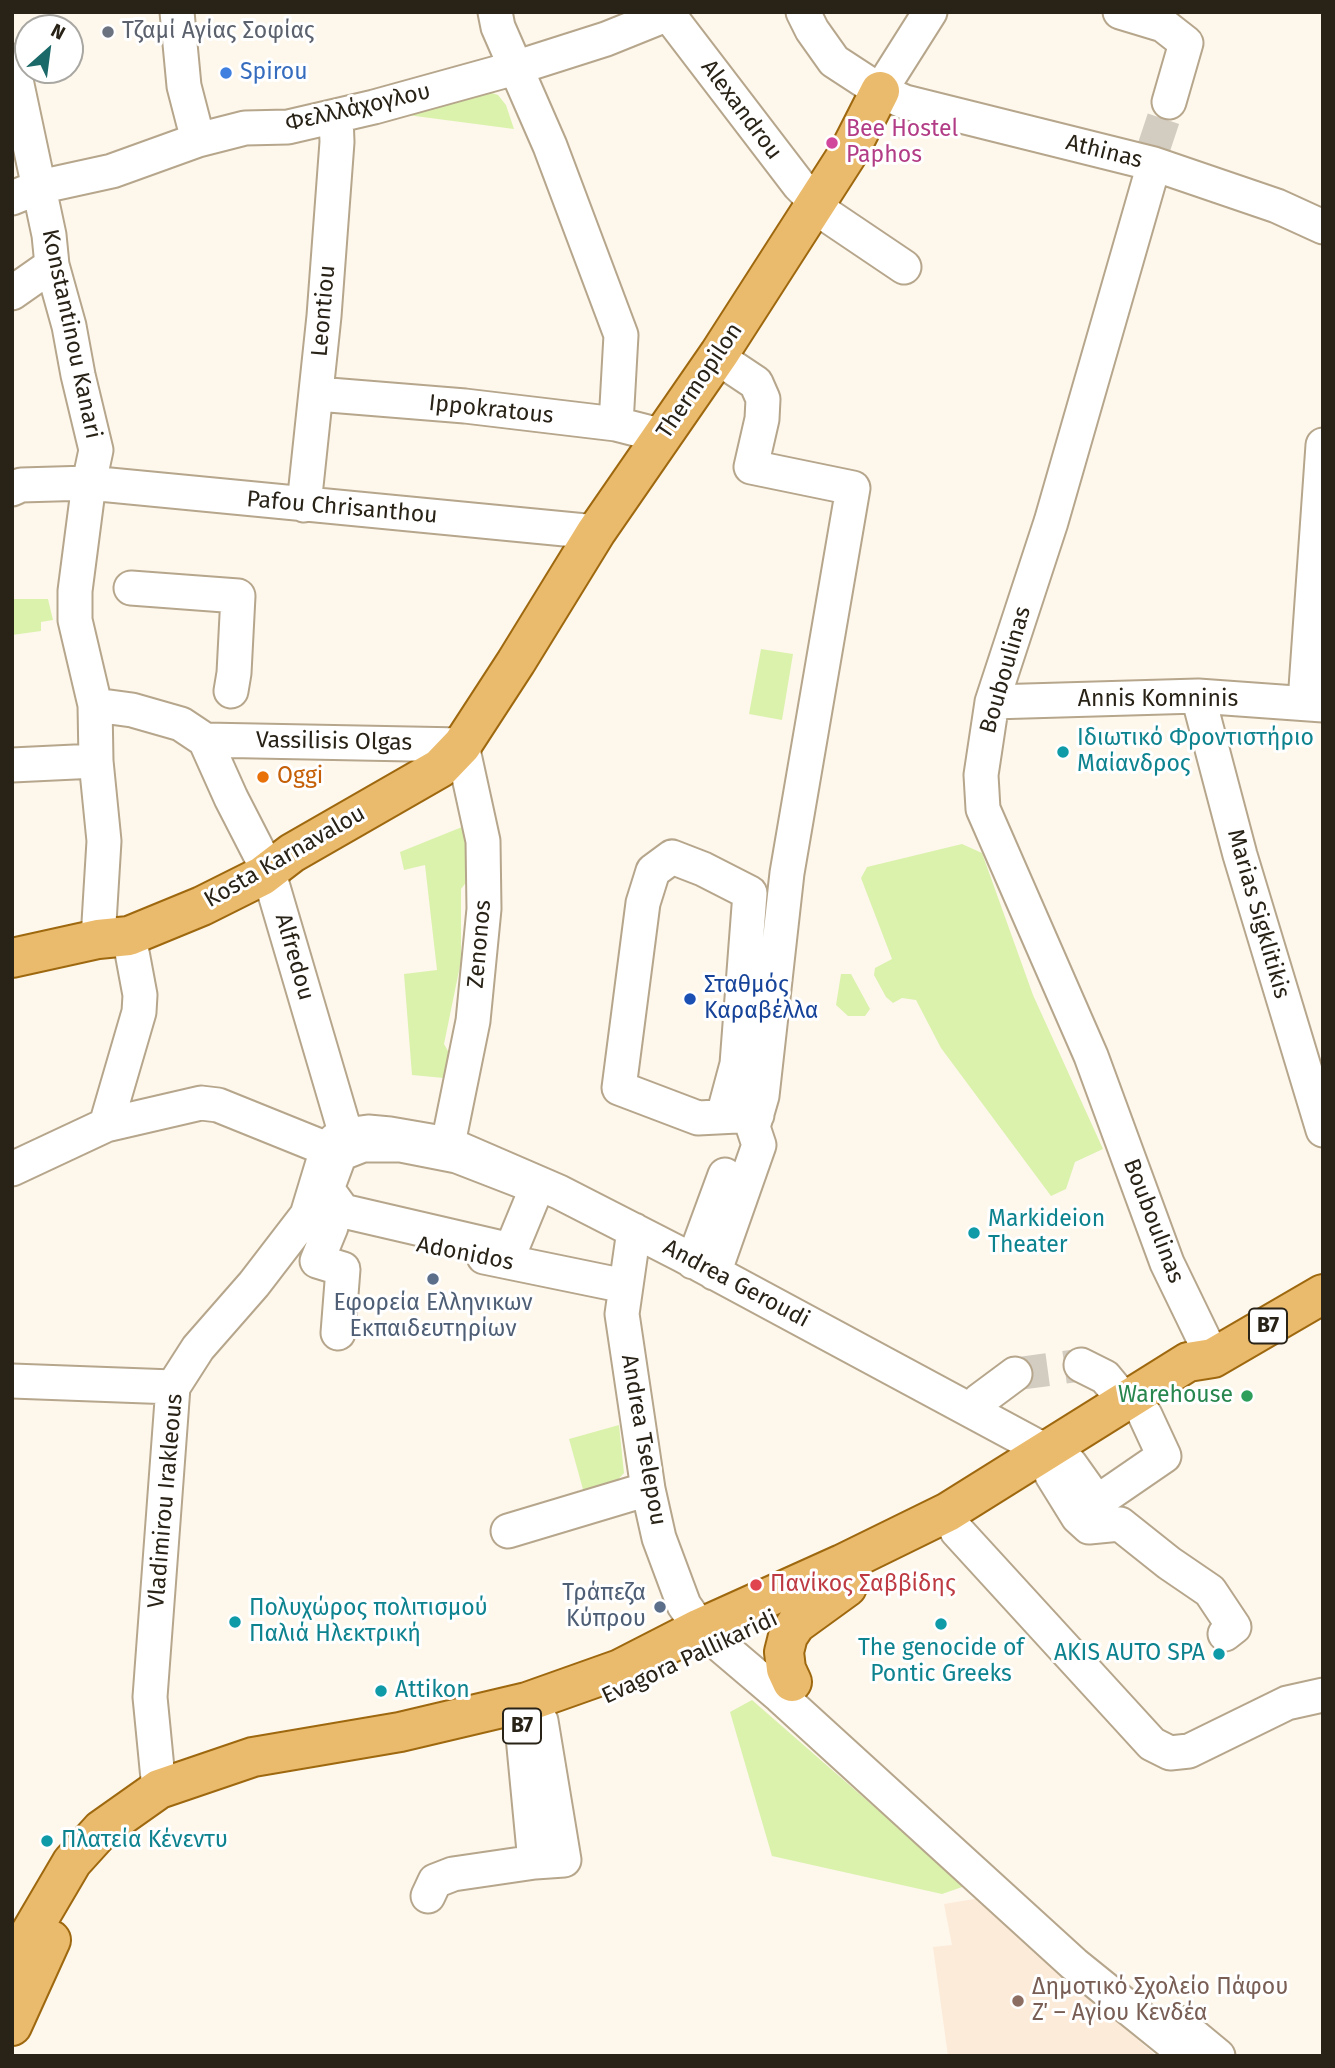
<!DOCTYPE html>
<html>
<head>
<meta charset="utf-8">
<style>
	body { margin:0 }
	#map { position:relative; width:1335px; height:2068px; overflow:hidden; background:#fef7ec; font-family:"Fira Sans",sans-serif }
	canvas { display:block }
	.frame { position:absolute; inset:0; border:14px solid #282217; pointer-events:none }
	.north { position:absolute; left:14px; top:14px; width:70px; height:70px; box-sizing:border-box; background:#fff; border:2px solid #a9a7a2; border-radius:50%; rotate:28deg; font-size:19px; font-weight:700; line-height:28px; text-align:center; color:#282217 }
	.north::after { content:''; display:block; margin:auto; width:24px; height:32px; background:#1c6969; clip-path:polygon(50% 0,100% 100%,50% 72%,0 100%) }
</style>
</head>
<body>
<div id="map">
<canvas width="1335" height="2068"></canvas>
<div class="frame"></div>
<div class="north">N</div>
</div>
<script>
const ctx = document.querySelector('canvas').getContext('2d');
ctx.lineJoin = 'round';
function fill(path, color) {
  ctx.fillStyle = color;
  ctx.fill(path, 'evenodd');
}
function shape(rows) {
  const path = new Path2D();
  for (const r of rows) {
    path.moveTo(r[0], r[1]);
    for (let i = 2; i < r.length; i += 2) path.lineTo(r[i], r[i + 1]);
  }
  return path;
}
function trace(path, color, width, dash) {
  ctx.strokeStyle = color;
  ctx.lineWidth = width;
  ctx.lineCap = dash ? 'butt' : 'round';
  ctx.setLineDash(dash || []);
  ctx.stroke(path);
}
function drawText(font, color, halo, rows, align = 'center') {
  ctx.font = font + ' "Fira Sans",sans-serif';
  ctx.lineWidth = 6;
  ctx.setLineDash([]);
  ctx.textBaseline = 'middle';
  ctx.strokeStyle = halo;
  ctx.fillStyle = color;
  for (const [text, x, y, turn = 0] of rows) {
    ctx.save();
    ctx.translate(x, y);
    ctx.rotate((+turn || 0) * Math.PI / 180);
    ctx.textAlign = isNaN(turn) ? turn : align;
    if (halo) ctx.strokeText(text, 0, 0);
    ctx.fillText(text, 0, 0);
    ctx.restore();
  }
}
const education = shape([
	[980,1898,1156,2056,948,2056,933,1947,952,1945,944,1904]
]);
const green = shape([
	[486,91,498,95,506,105,514,129,392,113],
	[12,599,48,599,53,620,41,622,41,631,12,635],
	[761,649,793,654,782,720,749,714],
	[462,827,471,876,461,889,461,961,444,1044,452,1058,444,1078,412,1075,404,974,437,970,425,865,404,870,400,852],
	[962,844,982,853,1033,995,1103,1149,1075,1162,1066,1189,1051,1196,941,1048,916,1000,902,998,893,1003,886,997,874,975,875,968,892,959,861,878,867,867],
	[841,974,851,974,870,1009,865,1016,848,1016,836,1005],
	[619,1425,624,1473,613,1485,584,1493,569,1439],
	[752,1700,965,1886,942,1894,772,1856,730,1712]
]);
const minorTunnel = shape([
	[1153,150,1169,102],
	[1015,1374,1081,1365]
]);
const minor = shape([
	[177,12,184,86,198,140],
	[495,12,498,27,550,146,621,335,616,424],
	[803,12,812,30,834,61,880,91,905,102,1154,164,1277,206,1323,227],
	[1120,12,1163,25,1186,43,1169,102],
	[669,15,799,185,817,203],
	[12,61,49,235,52,265,69,326,78,375,96,450,89,483,75,591,75,620,95,705,96,761,104,841,98,939],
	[880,91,930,12],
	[1154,164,1051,522,992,702,981,775,983,809,1091,1056,1167,1263,1213,1358],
	[12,198,39,187,112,171,198,140,245,128,288,127,374,107,515,68,606,39,673,12],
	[815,207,904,267],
	[12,293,52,265],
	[317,394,465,406,616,424,663,436],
	[12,489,21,485,89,483,596,532],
	[304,505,324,316,337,142,336,116],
	[131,588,238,596,234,673,231,691],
	[1198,696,1240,855,1323,1130],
	[992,702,1198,696,1323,705],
	[1305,702,1323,445],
	[95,705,132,710,181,724,205,740,231,798,268,870,346,1135],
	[205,740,462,745,483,841,484,909,473,1021,448,1144],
	[12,765,96,761],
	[723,1116,737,1064,750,893,703,869,672,857,653,871,643,903,619,1088,698,1118,757,1115],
	[106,1125,139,1012,140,995,129,936],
	[363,1145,401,1145,457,1156,537,1187,511,1250,343,1211,327,1189,340,1154,363,1145],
	[12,1169,106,1125,201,1103,218,1105,327,1149],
	[331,1227,317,1261,343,1269,338,1333],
	[634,1230,622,1314,648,1489,659,1538,684,1605,700,1628,780,1696,1074,1964,1188,2056],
	[484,1257,625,1286],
	[693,1262,725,1175],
	[714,1273,759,1145,753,1127,762,1096,787,873,853,488,751,467,762,419,763,399,756,383,717,357],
	[1081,1365,1105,1377,1125,1401],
	[12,1381,173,1387],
	[970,1410,980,1400,1015,1374],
	[1052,1475,1078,1517,1089,1527,1120,1524,1169,1563,1210,1591,1234,1627,1225,1634],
	[508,1531,648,1489],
	[957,1531,1152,1744,1170,1753,1189,1751,1287,1703,1323,1695],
	[522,1726,535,1862],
	[159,1789,150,1697,173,1387,198,1348,254,1284,307,1215,327,1149,335,1140,346,1135,368,1132,390,1134,448,1144,559,1192,682,1255,1070,1464,1097,1502,1164,1456,1145,1415],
	[428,1896,435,1881,453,1874,535,1862,564,1860,541,1721],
	[1177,2022,1218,2056]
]);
const major = shape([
	[12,958,98,939,129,936,202,906,262,876,292,853,440,768,462,745,516,662,596,532,719,354,850,150,880,91],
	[792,1682,786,1669,784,1652,788,1636,796,1624,847,1587],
	[12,1964,72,1862,101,1830,159,1789,253,1757,400,1732,527,1702,620,1669,700,1628,842,1564,948,1512,1188,1362,1213,1358,1323,1294],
	[12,2026,51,1940]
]);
const markers = [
	[108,32,7,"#6b7280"],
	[226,73,7,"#3f7fe0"],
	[832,143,7,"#d1479c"],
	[1063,752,7,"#0f9aa8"],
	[263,777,7,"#e8710a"],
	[690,999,7,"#1a4fb4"],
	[974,1233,7,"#0f9aa8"],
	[433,1279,7,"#5c6f8a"],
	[1247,1396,7,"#2e9e5b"],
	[756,1585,7,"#e0444e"],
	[660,1607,7,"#5c6f8a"],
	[235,1622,7,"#0f9aa8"],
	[941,1624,7,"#0f9aa8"],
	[1219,1654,7,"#0f9aa8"],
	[381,1691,7,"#0f9aa8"],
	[47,1841,7,"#0f9aa8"],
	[1018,2001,7,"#8d6e63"]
];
const shields = [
	[1268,1326,38],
	[522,1726,38]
];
const shieldNames = [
	["B7",1268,1326],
	["B7",522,1726]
];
const worshipNames = [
	["Τζαμί Αγίας Σοφίας",122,32]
];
const shopNames = [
	["Spirou",240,73]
];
const streetNames = [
	["Φελλλάχογλου",358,108,-13],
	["Alexandrou",741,110,53],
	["Athinas",1104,152,14],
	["Leontiou",324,311,-85],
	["Konstantinou Kanari",71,334,78],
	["Thermopilon",700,381,-56],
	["Ippokratous",491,410,6],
	["Pafou Chrisanthou",342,508,5],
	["Bouboulinas",1006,670,-74],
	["Annis Komninis",1158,700],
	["Vassilisis Olgas",334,742,1],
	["Kosta Karnavalou",285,857,-30],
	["Marias Sigklitikis",1258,914,74],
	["Zenonos",480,944,-85],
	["Alfredou",294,957,74],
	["Bouboulinas",1153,1221,69],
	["Adonidos",465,1254,11],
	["Andrea Geroudi",736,1284,28],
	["Andrea Tselepou",643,1440,80],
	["Vladimirou Irakleous",166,1501,-85],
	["Evagora Pallikaridi",690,1658,-25]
];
const hotelNames = [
	["Bee Hostel",846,130],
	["Paphos",846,156]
];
const cultureNames = [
	["Ιδιωτικό Φροντιστήριο",1077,739],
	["Μαίανδρος",1077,765],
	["Markideion",988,1220],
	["Theater",988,1246],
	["Πολυχώρος πολιτισμού",249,1609],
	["Παλιά Ηλεκτρική",249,1635],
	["The genocide of",941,1649,"center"],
	["Pontic Greeks",941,1675,"center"],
	["AKIS AUTO SPA",1205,1654,"right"],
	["Attikon",395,1691],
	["Πλατεία Κένεντυ",61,1841]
];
const foodNames = [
	["Oggi",277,777]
];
const transitNames = [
	["Σταθμός",704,986],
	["Καραβέλλα",704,1012]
];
const serviceNames = [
	["Εφορεία Ελληνικων",433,1304],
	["Εκπαιδευτηρίων",433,1330],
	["Τράπεζα",646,1594,"right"],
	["Κύπρου",646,1620,"right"]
];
const leisureNames = [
	["Warehouse",1233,1396]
];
const healthNames = [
	["Πανίκος Σαββίδης",770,1585]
];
const educationNames = [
	["Δημοτικό Σχολείο Πάφου",1032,1988],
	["Ζ΄ – Αγίου Κενδέα",1032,2014]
];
fill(education, '#fcebd9');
fill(green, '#dbf2ad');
trace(minorTunnel, '#d3ccc1', 33, [33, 17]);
trace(minor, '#b6a68c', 37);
trace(major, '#9e680f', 42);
trace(minor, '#fff', 33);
trace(major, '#ebbb6d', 38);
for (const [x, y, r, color] of markers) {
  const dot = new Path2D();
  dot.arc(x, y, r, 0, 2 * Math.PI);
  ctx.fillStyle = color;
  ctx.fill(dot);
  trace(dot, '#fff', 2.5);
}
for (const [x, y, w] of shields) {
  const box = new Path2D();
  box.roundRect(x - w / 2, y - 17.5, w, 35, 5);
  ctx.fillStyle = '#fff';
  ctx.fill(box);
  trace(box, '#282217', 2);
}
drawText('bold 21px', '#282217', null, shieldNames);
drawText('23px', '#5b616d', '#fff', worshipNames, 'left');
drawText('23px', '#366cbe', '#fff', shopNames, 'left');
drawText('23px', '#282217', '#fff', streetNames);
drawText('23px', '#b23c85', '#fff', hotelNames, 'left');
drawText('23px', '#0d838f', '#fff', cultureNames, 'left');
drawText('23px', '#c56008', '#fff', foodNames, 'left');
drawText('23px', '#164399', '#fff', transitNames, 'left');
drawText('23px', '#4e5e75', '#fff', serviceNames);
drawText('23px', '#27864d', '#fff', leisureNames, 'right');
drawText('23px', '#be3a42', '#fff', healthNames, 'left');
drawText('23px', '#785e54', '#fff', educationNames, 'left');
</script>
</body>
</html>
